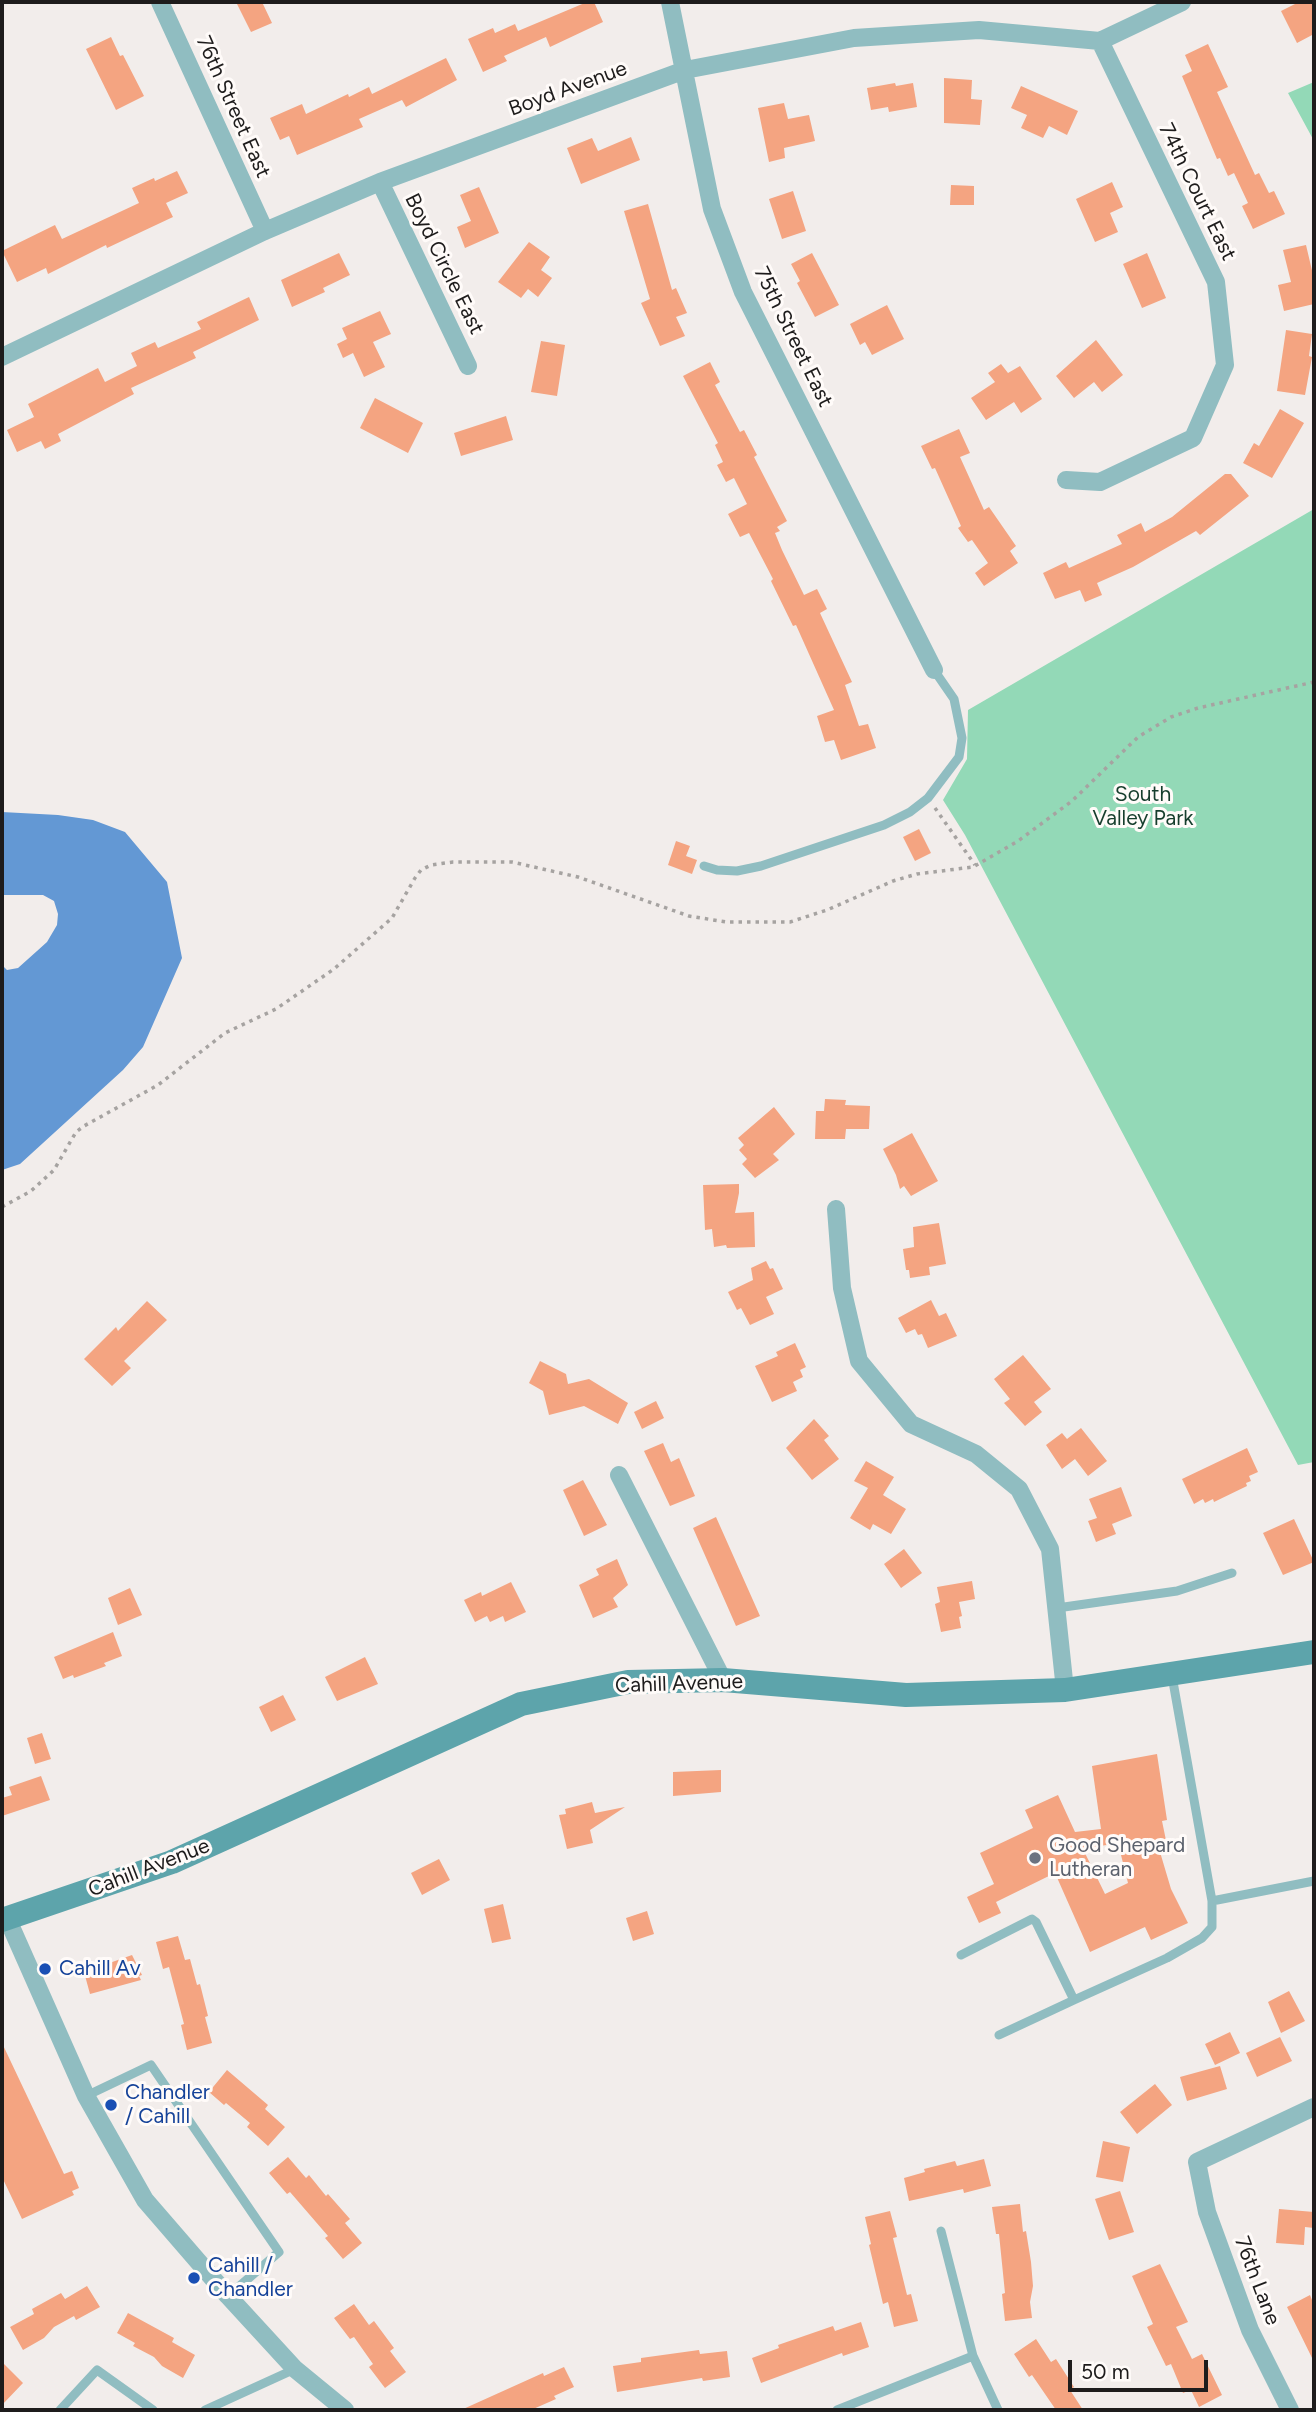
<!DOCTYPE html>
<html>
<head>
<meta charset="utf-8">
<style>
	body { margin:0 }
	#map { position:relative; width:1316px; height:2412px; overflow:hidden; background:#f2edeb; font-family:Figtree,sans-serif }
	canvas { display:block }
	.frame { position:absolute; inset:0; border:4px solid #1e1c1c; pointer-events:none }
	.scale { position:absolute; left:1068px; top:2360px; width:140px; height:32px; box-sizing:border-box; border:4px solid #1e1c1c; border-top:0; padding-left:9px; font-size:21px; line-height:24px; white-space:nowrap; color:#1e1c1c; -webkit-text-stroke:5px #fffbf9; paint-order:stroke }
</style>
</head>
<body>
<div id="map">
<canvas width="1316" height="2412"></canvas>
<div class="frame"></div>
<div class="scale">50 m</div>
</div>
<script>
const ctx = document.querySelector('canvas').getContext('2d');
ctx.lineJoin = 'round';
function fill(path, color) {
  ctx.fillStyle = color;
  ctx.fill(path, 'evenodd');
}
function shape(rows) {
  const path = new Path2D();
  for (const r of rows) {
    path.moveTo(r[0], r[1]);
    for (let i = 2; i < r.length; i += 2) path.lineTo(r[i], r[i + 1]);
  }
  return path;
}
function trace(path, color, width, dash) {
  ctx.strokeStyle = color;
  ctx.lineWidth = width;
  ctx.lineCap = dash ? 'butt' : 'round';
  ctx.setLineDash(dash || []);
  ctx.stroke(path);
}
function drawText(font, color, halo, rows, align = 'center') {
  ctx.font = font + ' Figtree,sans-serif';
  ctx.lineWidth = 6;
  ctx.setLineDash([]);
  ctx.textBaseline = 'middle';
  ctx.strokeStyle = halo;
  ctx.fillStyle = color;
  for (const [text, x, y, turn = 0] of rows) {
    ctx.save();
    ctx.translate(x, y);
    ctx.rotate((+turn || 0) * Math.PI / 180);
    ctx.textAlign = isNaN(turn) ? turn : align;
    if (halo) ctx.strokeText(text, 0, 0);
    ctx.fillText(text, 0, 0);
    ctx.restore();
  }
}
const green = shape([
	[1314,82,1314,141,1288,93],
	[1314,509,1314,1462,1298,1465,965,835,943,800,967,759,968,710]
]);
const water = shape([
	[2,812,58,815,93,820,125,832,167,882,182,958,143,1047,123,1070,20,1164,2,1170,2,965,7,970,18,968,37,951,47,942,57,925,58,914,54,901,43,895,2,895]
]);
const building = shape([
	[236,2,262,2,272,23,251,32],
	[587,2,594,2,603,22,550,47,546,37,504,56,507,61,483,72,468,39,493,28,495,33,515,24,518,31],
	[1299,2,1314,2,1314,34,1297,43,1281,11],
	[111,37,120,56,123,55,144,96,116,110,86,49],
	[1208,44,1228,87,1217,92,1255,175,1259,173,1269,193,1274,191,1285,214,1253,229,1242,206,1248,203,1234,173,1228,176,1220,158,1217,159,1182,76,1192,71,1185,55],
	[446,58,457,80,406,107,402,100,359,119,363,127,297,155,289,136,280,140,270,118,302,104,306,114,348,94,349,97,369,87,372,94],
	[944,78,972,80,971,99,982,100,980,125,944,123],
	[895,83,896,86,913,83,917,107,889,112,888,107,871,110,867,88],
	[1021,86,1078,111,1067,135,1049,126,1043,138,1021,128,1027,115,1011,108],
	[784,103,788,119,809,115,815,141,784,148,785,158,769,162,758,108],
	[631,137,640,160,581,184,567,148,592,138,598,151],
	[177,171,188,193,166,203,173,217,107,248,106,245,48,274,46,268,17,282,2,251,55,225,62,239,139,203,132,188,154,178,155,181],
	[1112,182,1123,207,1110,213,1118,232,1095,242,1076,199],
	[951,185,974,186,974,205,950,205],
	[479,187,499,233,465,248,457,227,471,221,460,195],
	[793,191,806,231,782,239,769,199],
	[648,204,672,290,676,288,687,313,676,317,685,336,660,346,641,303,650,299,624,211],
	[529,242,550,257,541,270,552,278,538,297,528,289,521,298,498,282],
	[1306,245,1314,279,1314,304,1284,311,1278,285,1291,282,1283,250],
	[339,253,350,275,323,288,325,292,292,307,281,280],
	[812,253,839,305,815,317,797,283,800,281,791,264],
	[1147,253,1166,298,1142,308,1123,264],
	[249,297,259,320,193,352,196,358,131,388,134,394,58,434,61,441,45,449,41,441,17,452,7,430,34,417,28,404,98,368,105,382,137,366,131,353,155,342,158,348,201,329,197,322],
	[887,305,904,339,872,355,865,342,860,345,850,324],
	[380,311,391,334,373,342,385,367,364,377,353,353,343,358,337,344,347,339,342,328],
	[1286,330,1312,334,1309,356,1312,357,1305,395,1277,391],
	[1096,340,1123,375,1102,392,1094,382,1074,398,1056,376],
	[541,341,565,345,557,396,531,392],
	[710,362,720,382,715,385,740,432,744,430,757,455,754,457,787,521,777,527,780,531,775,533,782,550,804,595,817,589,827,609,820,613,852,682,845,685,859,726,868,724,876,748,841,760,834,740,825,742,817,716,834,710,796,625,793,626,771,581,773,579,749,533,740,537,728,514,747,504,734,478,726,482,717,465,723,462,715,445,718,443,683,376],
	[1001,364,1008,373,1020,366,1042,399,1021,413,1014,402,986,420,971,398,995,382,988,373],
	[375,398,423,423,408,453,360,428],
	[1280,409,1304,423,1272,478,1243,463,1254,443,1259,446],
	[506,416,513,440,461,456,454,433],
	[959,429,970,453,960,457,984,510,989,507,1016,546,1010,551,1018,563,984,586,975,573,988,563,972,540,968,542,958,528,961,526,935,468,932,469,921,446],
	[1225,474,1231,474,1249,496,1200,535,1196,531,1133,567,1097,583,1102,595,1085,602,1080,590,1055,599,1043,573,1066,562,1069,568,1122,544,1117,535,1141,523,1145,532,1172,517],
	[919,829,931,853,915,861,903,837],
	[676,841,690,846,686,856,697,860,692,874,668,865],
	[825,1099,846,1100,845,1105,870,1106,869,1129,846,1129,845,1139,815,1139,816,1111,824,1111],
	[774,1107,795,1134,773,1154,779,1160,755,1178,742,1164,747,1159,739,1150,744,1145,738,1138],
	[912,1133,938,1181,911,1196,904,1186,900,1189,896,1175,883,1149],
	[739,1184,739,1193,735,1213,754,1212,755,1247,727,1248,726,1245,714,1247,712,1229,705,1230,703,1185],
	[939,1223,946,1264,929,1267,930,1275,910,1278,909,1270,906,1270,903,1249,914,1247,913,1227],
	[766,1261,770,1269,773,1268,783,1289,766,1297,774,1314,750,1325,741,1308,737,1310,728,1292,753,1280,751,1268],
	[931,1300,939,1316,946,1313,957,1336,928,1348,922,1334,918,1335,915,1329,906,1333,898,1318],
	[147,1301,167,1320,124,1361,131,1368,112,1386,84,1359,116,1327,118,1331],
	[795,1343,806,1367,800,1370,803,1377,793,1382,797,1391,772,1402,755,1366,778,1356,776,1352],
	[1023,1355,1051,1389,1034,1402,1042,1412,1025,1426,1004,1403,1010,1399,994,1379],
	[540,1361,566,1374,568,1384,589,1379,628,1403,618,1424,584,1406,549,1415,543,1391,529,1383],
	[656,1401,664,1418,642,1429,634,1412],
	[814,1419,829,1436,824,1440,839,1459,812,1480,786,1448],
	[1081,1428,1107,1461,1088,1476,1075,1459,1062,1469,1046,1445,1062,1433,1067,1439],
	[663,1443,671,1462,679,1458,695,1496,670,1506,644,1451],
	[1247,1448,1258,1472,1249,1476,1251,1481,1246,1483,1247,1486,1214,1502,1213,1499,1205,1503,1203,1499,1194,1504,1182,1479],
	[866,1461,894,1477,883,1495,906,1509,891,1534,873,1524,870,1530,850,1518,868,1488,854,1481],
	[583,1480,607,1525,584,1536,563,1490],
	[1121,1487,1132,1516,1112,1524,1116,1534,1096,1542,1088,1521,1097,1518,1089,1499],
	[716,1517,760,1616,736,1626,693,1528],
	[1294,1519,1314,1562,1283,1575,1263,1533],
	[904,1549,922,1573,901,1588,884,1564],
	[617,1559,628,1585,613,1598,618,1607,593,1618,579,1585,599,1575,596,1569],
	[972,1581,975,1599,959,1602,962,1616,959,1617,961,1628,941,1632,935,1604,940,1602,937,1587],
	[511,1582,526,1612,505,1622,503,1616,490,1622,487,1616,475,1622,464,1600,481,1592,482,1596],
	[130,1588,142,1615,118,1625,108,1598],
	[113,1632,122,1656,104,1663,106,1666,74,1678,73,1675,63,1679,54,1657],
	[365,1657,378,1684,337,1701,325,1677],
	[283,1695,296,1720,271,1732,259,1707],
	[42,1733,51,1759,35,1764,27,1738],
	[1157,1754,1167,1820,1162,1821,1168,1850,1160,1852,1171,1889,1188,1923,1151,1940,1145,1927,1090,1952,1055,1873,996,1902,1001,1913,979,1923,967,1897,994,1884,980,1853,1033,1828,1025,1810,1058,1795,1075,1832,1101,1829,1092,1766],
	[1118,1843,1128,1883,1105,1894,1083,1849],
	[721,1770,721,1792,673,1796,673,1772],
	[41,1776,50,1800,2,1816,2,1798,12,1795,9,1787],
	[592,1802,595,1813,625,1807,590,1830,593,1843,567,1849,559,1815,566,1814,565,1809],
	[439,1859,450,1880,422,1895,411,1873],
	[503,1904,511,1939,492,1943,484,1909],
	[647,1911,654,1934,633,1941,626,1918],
	[178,1936,185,1960,190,1959,197,1985,200,1984,208,2016,205,2017,212,2043,187,2050,181,2025,184,2024,169,1967,163,1969,156,1942],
	[132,1955,142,1975,139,1976,141,1980,90,1994,84,1972],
	[1289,1991,1305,2021,1281,2033,1268,2002],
	[1230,2032,1240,2053,1215,2065,1205,2044],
	[1280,2037,1292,2061,1257,2077,1246,2053],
	[2,2043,64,2174,72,2171,79,2188,72,2191,74,2195,22,2219,2,2177],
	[1220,2066,1227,2089,1187,2101,1180,2077],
	[227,2070,268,2105,265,2109,285,2127,268,2146,247,2127,250,2123,226,2103,224,2105,209,2092],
	[1155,2084,1172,2105,1137,2134,1120,2112],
	[1103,2141,1130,2147,1123,2182,1096,2177],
	[288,2157,306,2178,309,2175,326,2196,328,2194,350,2219,345,2223,362,2243,343,2259,325,2238,328,2236,290,2192,287,2194,269,2173],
	[984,2159,991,2186,964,2193,963,2189,909,2201,904,2178,925,2172,924,2169,955,2161,957,2166],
	[1120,2191,1134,2232,1109,2240,1095,2199],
	[1020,2204,1023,2232,1026,2231,1031,2262,1033,2286,1030,2302,1032,2318,1005,2321,1002,2294,1005,2293,999,2234,996,2234,992,2207],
	[1279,2209,1314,2212,1314,2228,1305,2227,1304,2245,1276,2243],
	[890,2211,897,2237,893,2238,907,2295,911,2294,918,2321,894,2327,888,2302,883,2304,869,2245,871,2244,865,2217],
	[1160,2264,1188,2322,1176,2327,1192,2359,1202,2354,1222,2395,1199,2407,1191,2390,1183,2393,1171,2364,1166,2366,1147,2327,1153,2324,1132,2276],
	[87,2286,100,2307,76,2320,74,2316,54,2327,44,2338,23,2350,10,2327,34,2314,32,2309,61,2293,65,2299],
	[1310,2295,1314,2305,1314,2362,1287,2307],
	[354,2304,369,2325,374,2321,394,2348,390,2351,406,2372,385,2388,369,2367,373,2364,354,2337,350,2339,334,2318],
	[128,2313,174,2338,172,2342,195,2355,183,2378,162,2366,154,2357,133,2346,135,2343,117,2333],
	[861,2322,869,2347,843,2356,842,2353,761,2383,752,2358,779,2348,778,2345,833,2326,835,2331],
	[1036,2339,1051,2362,1056,2359,1074,2387,1070,2390,1083,2410,1056,2410,1032,2375,1029,2377,1014,2354],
	[699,2350,700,2354,727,2351,730,2377,703,2381,702,2378,617,2392,613,2366,641,2362,641,2358],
	[2,2362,23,2383,2,2405],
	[564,2367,574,2387,554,2396,556,2399,531,2410,461,2410,543,2373,544,2376]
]);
const path = shape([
	[935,808,975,865],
	[2,1207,31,1191,42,1181,54,1170,76,1132,84,1126,158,1085,225,1033,276,1009,334,969,392,918,415,878,421,870,431,865,453,862,512,862,578,877,689,916,726,922,790,922,827,910,893,881,917,874,973,867,1018,841,1072,801,1138,737,1171,717,1198,708,1314,682]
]);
const lane = shape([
	[704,866,717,870,737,871,761,866,884,825,910,812,928,798,959,757,962,738,954,699,934,670],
	[1057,1608,1177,1591,1232,1573],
	[1172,1676,1212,1901],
	[961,1955,1032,1919,1036,1922,1074,2000,1167,1958,1202,1938,1212,1927,1212,1901,1314,1881],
	[999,2035,1074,2000],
	[86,2096,151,2065,279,2252,228,2296],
	[941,2231,973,2356,998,2410],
	[60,2410,97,2370,153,2410],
	[205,2410,295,2369],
	[837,2410,973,2356]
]);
const street = shape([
	[160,2,265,231],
	[670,2,712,209,743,292,934,670],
	[380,182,468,366],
	[2,357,265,231,380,182,685,70,854,38,979,30,1100,41,1182,2],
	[1066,480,1100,482,1193,438,1225,365,1216,282,1100,41],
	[836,1209,842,1288,859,1361,911,1424,976,1454,1019,1489,1050,1549,1065,1690],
	[619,1475,723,1680],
	[8,1920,86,2096,145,2200,228,2296,295,2369,345,2410],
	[1290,2410,1250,2330,1207,2212,1197,2162,1314,2107]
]);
const secondary = shape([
	[2,1920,172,1862,521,1704,628,1682,723,1680,906,1695,1065,1690,1314,1652]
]);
const markers = [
	[1035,1858,7,"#6b7280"],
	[45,1969,7,"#1a4fb4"],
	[111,2105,7,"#1a4fb4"],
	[194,2278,7,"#1a4fb4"]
];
const streetNames = [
	["Boyd Avenue",568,89,-20],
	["76th Street East",233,107,66],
	["74th Court East",1197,192,64],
	["Boyd Circle East",444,264,64],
	["75th Street East",793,337,64],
	["Cahill Avenue",679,1684,-2],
	["Cahill Avenue",149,1868,-21],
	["76th Lane",1257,2281,69]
];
const parkNames = [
	["South",1143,795],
	["Valley Park",1143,819]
];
const worshipNames = [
	["Good Shepard",1049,1846],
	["Lutheran",1049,1870]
];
const transitNames = [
	["Cahill Av",59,1969],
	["Chandler",125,2093],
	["/ Cahill",125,2117],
	["Cahill /",208,2266],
	["Chandler",208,2290]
];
fill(green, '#93d9b7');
fill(water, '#6398d4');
fill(building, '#f4a481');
trace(path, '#a6a3a1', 3.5, [3.5, 5]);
trace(lane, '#90bdc1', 9);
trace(street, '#90bdc1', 18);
trace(secondary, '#5da4ab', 24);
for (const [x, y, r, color] of markers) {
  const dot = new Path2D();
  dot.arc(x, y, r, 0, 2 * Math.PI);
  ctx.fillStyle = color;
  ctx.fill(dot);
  trace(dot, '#fffbf9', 2.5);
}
drawText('21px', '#1e1c1c', '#fffbf9', streetNames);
drawText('21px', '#163e2d', '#fffbf9', parkNames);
drawText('21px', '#5b616d', '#fffbf9', worshipNames, 'left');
drawText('21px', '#164399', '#fffbf9', transitNames, 'left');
</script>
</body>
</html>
